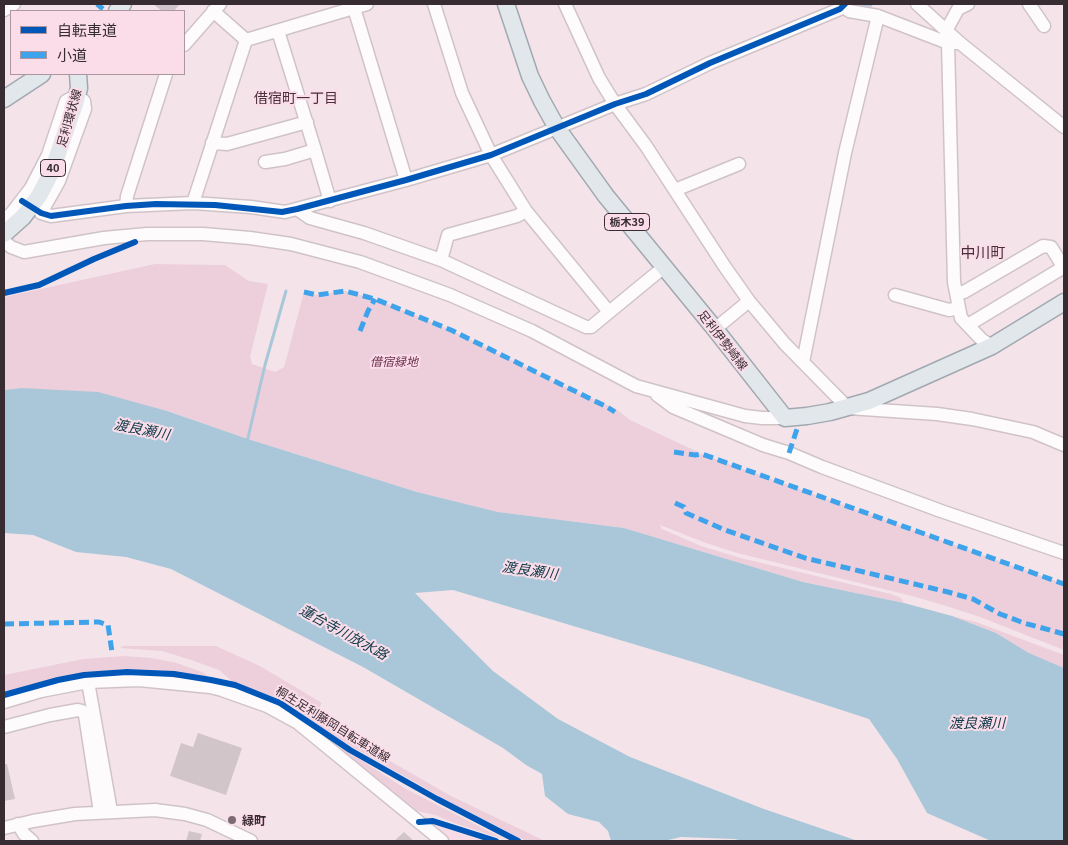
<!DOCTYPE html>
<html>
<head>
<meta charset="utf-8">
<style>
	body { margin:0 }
	#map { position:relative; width:1068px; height:845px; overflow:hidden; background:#f4e4ea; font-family:Georgia,"Noto Sans JP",serif }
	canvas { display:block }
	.frame { position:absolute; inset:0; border:5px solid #372c31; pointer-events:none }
	.legend { position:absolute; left:10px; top:10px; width:175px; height:65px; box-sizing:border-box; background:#fbdde9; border:1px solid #ad969f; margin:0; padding:6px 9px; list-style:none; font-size:15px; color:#372c31 }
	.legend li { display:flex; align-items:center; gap:10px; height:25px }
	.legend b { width:25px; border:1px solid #ad969f }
</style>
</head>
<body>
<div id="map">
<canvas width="1068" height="845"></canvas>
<div class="frame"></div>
<ul class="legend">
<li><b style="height:6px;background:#0057b8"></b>自転車道</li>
<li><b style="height:6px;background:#3fa3eb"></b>小道</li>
</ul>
</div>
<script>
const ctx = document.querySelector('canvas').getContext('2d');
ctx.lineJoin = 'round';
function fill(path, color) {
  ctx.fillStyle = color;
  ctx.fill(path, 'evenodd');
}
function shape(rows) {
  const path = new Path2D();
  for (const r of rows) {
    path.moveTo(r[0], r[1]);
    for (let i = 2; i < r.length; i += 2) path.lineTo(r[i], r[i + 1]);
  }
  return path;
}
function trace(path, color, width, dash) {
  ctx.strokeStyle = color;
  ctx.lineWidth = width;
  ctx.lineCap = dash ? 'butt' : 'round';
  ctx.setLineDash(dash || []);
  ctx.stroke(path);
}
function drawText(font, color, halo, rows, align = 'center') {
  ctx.font = font + ' Georgia,"Noto Sans JP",serif';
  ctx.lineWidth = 4;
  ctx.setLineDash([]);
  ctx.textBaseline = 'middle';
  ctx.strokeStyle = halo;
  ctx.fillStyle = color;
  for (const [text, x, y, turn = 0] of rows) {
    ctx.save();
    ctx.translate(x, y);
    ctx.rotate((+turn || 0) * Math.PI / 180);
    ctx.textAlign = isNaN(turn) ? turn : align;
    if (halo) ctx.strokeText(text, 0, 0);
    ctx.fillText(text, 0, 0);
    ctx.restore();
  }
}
const built = shape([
	[438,827,484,841,452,841,437,829]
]);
const green = shape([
	[155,264,225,265,249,281,268,284,250,357,252,364,275,372,284,367,304,292,317,295,345,291,375,299,451,330,570,389,616,409,630,420,702,454,1064,584,1064,650,980,617,946,606,912,596,737,553,706,543,660,525,662,529,701,546,741,558,891,594,901,598,904,603,803,582,624,528,498,512,417,492,248,439,167,411,21,388,4,390,4,297],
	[952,616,976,622,1064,655,1064,668,1029,653,996,633],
	[123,646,216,646,260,666,322,703,315,715,355,741,451,796,545,841,526,841,448,801,349,745,321,728,298,711,274,697,233,682,219,670,191,660,162,651,120,648],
	[124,656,152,658,177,663,202,672,209,677,159,670,123,669,69,675,4,692,4,675,83,659],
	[342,748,406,789,506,840,454,823,435,815,412,810,340,751]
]);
const water = shape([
	[21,388,98,392,167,411,248,439,417,492,498,512,624,528,803,582,904,603,952,616,996,633,1029,653,1064,668,1064,841,991,841,927,813,897,759,869,719,700,664,453,590,415,593,493,671,558,719,630,757,764,809,858,841,742,841,735,839,681,837,664,841,611,841,608,831,599,822,568,814,545,796,542,774,526,765,503,748,363,667,171,569,126,557,76,552,33,535,4,533,4,390]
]);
const stream = shape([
	[861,4,871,5],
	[247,442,265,365,286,291]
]);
const building = shape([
	[153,4,180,4,174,11,162,11],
	[198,733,242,748,226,795,170,776,181,743,193,747],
	[4,764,7,764,15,799,4,801],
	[189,831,202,834,200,841,186,841],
	[404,832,414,841,394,841]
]);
const minor = shape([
	[434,4,462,93,491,155,526,211,609,312],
	[565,4,599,78,615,104,646,146,725,267,749,301,785,344,848,408,937,414,972,419,1033,432,1064,445],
	[917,4,960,43,1064,127],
	[1029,4,1044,26],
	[844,6,849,11,878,16,948,43,957,43],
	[354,8,406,180],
	[4,10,14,4],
	[213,11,246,40,367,4],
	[278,31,315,150,330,201],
	[946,31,958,9,968,4],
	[948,43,954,282,961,318,982,340,992,346],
	[184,45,220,4],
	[212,143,227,144,307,122],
	[265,162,285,159,315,150],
	[675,190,739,164],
	[193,203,246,40],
	[126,206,127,196,166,74],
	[297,209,310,218,364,233,441,260,586,327,591,327,664,267],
	[4,219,11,214,31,188,48,155,66,101,77,95,84,101,85,109,59,181,41,213,51,216,126,206,193,203,251,207,285,212,406,180,491,155,615,104,646,94,710,63,840,9,845,4],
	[4,241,11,247,24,252,104,238,147,234,203,234,250,238,291,244,360,262,450,295,532,331,636,386,745,416,762,418,785,418],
	[441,260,448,235,517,216,526,211],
	[957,293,964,292,1043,246,1051,247,1064,268],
	[895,295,949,310,959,308],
	[968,325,1064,267],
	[715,329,749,301],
	[803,362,845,153,878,16],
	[657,395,673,407,763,445,789,453,822,467,941,511,1064,553],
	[88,682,111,811],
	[4,702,41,691,88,682,139,680,210,687,222,690,267,706,298,723,442,841],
	[4,727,50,715,78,710,82,711,85,715,100,812],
	[18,824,24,834,32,841],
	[4,828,33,821,75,814,155,810,185,814,207,820,251,841]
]);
const major = shape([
	[506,4,530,76,542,101,557,128,606,196,715,329,785,418,807,416,830,412,869,401,992,346,1064,302],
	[117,11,123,4],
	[4,99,42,74],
	[4,234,23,217,39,196,52,171,75,104,79,88,78,74]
]);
const quiet = shape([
	[97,4,103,9],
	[304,292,317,295,345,291,375,299,451,330,607,407,615,412],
	[360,331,368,311,375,299],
	[674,452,695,455,702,454,1064,584],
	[789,453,797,429],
	[675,503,684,507,686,513,725,530,805,558,948,592,973,599,1000,614,1024,623,1064,634],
	[4,624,99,622,108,625,112,652]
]);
const cycleway = shape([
	[22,201,41,213,51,216,126,206,156,204,215,205,282,212,297,209,406,180,491,155,615,104,646,94,710,63,840,9,845,4],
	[4,293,39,285,94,259,135,242],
	[4,695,58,680,84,675,127,672,174,674,211,680,235,685,280,703,350,750,437,799,518,841],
	[419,822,433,821,496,841]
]);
const markers = [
	[232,820,5,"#796c72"]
];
const shields = [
	[53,168,25],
	[627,222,45]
];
const shieldNames = [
	["40",53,168],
	["栃木39",627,222]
];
const streetNames = [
	["足利環状線",69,118,-74],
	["足利伊勢崎線",723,340,52],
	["桐生足利藤岡自転車道線",333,724,32]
];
const parkNames = [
	["借宿緑地",394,361]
];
const poiNames = [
	["緑町",242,820]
];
const neighbourhoodNames = [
	["借宿町一丁目",296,98]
];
const waterNames = [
	["渡良瀬川",142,429,11],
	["渡良瀬川",530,570,8],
	["蓮台寺川放水路",344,632,29],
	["渡良瀬川",977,723]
];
const quarterNames = [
	["中川町",983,252]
];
fill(built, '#f7dbe6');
fill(green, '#edcfdb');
fill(water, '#a9c7d8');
trace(stream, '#a9c7d8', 3);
fill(building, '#d2c5ca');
trace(minor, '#d0c3c8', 15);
trace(major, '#a2a8b0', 19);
trace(minor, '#fdfbfc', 12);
trace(major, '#e1e7ea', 16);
trace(quiet, '#3fa3eb', 5, [10, 5]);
trace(cycleway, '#0057b8', 6);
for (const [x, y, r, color] of markers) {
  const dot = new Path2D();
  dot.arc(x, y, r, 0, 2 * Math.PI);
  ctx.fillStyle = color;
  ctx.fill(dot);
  trace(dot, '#fbdde9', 2);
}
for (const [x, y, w] of shields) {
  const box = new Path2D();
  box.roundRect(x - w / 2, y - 8.5, w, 17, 4);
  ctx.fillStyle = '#fbdde9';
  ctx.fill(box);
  trace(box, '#372c31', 1);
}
drawText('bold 11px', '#372c31', null, shieldNames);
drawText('12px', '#372c31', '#fbdde9', streetNames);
drawText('italic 12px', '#6c314d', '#fbdde9', parkNames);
drawText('bold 12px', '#372c31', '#fbdde9', poiNames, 'left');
drawText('14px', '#47303a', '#fbdde9', neighbourhoodNames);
drawText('italic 14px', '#0d3949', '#fbdde9', waterNames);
drawText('15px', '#47303a', '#fbdde9', quarterNames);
</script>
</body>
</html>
